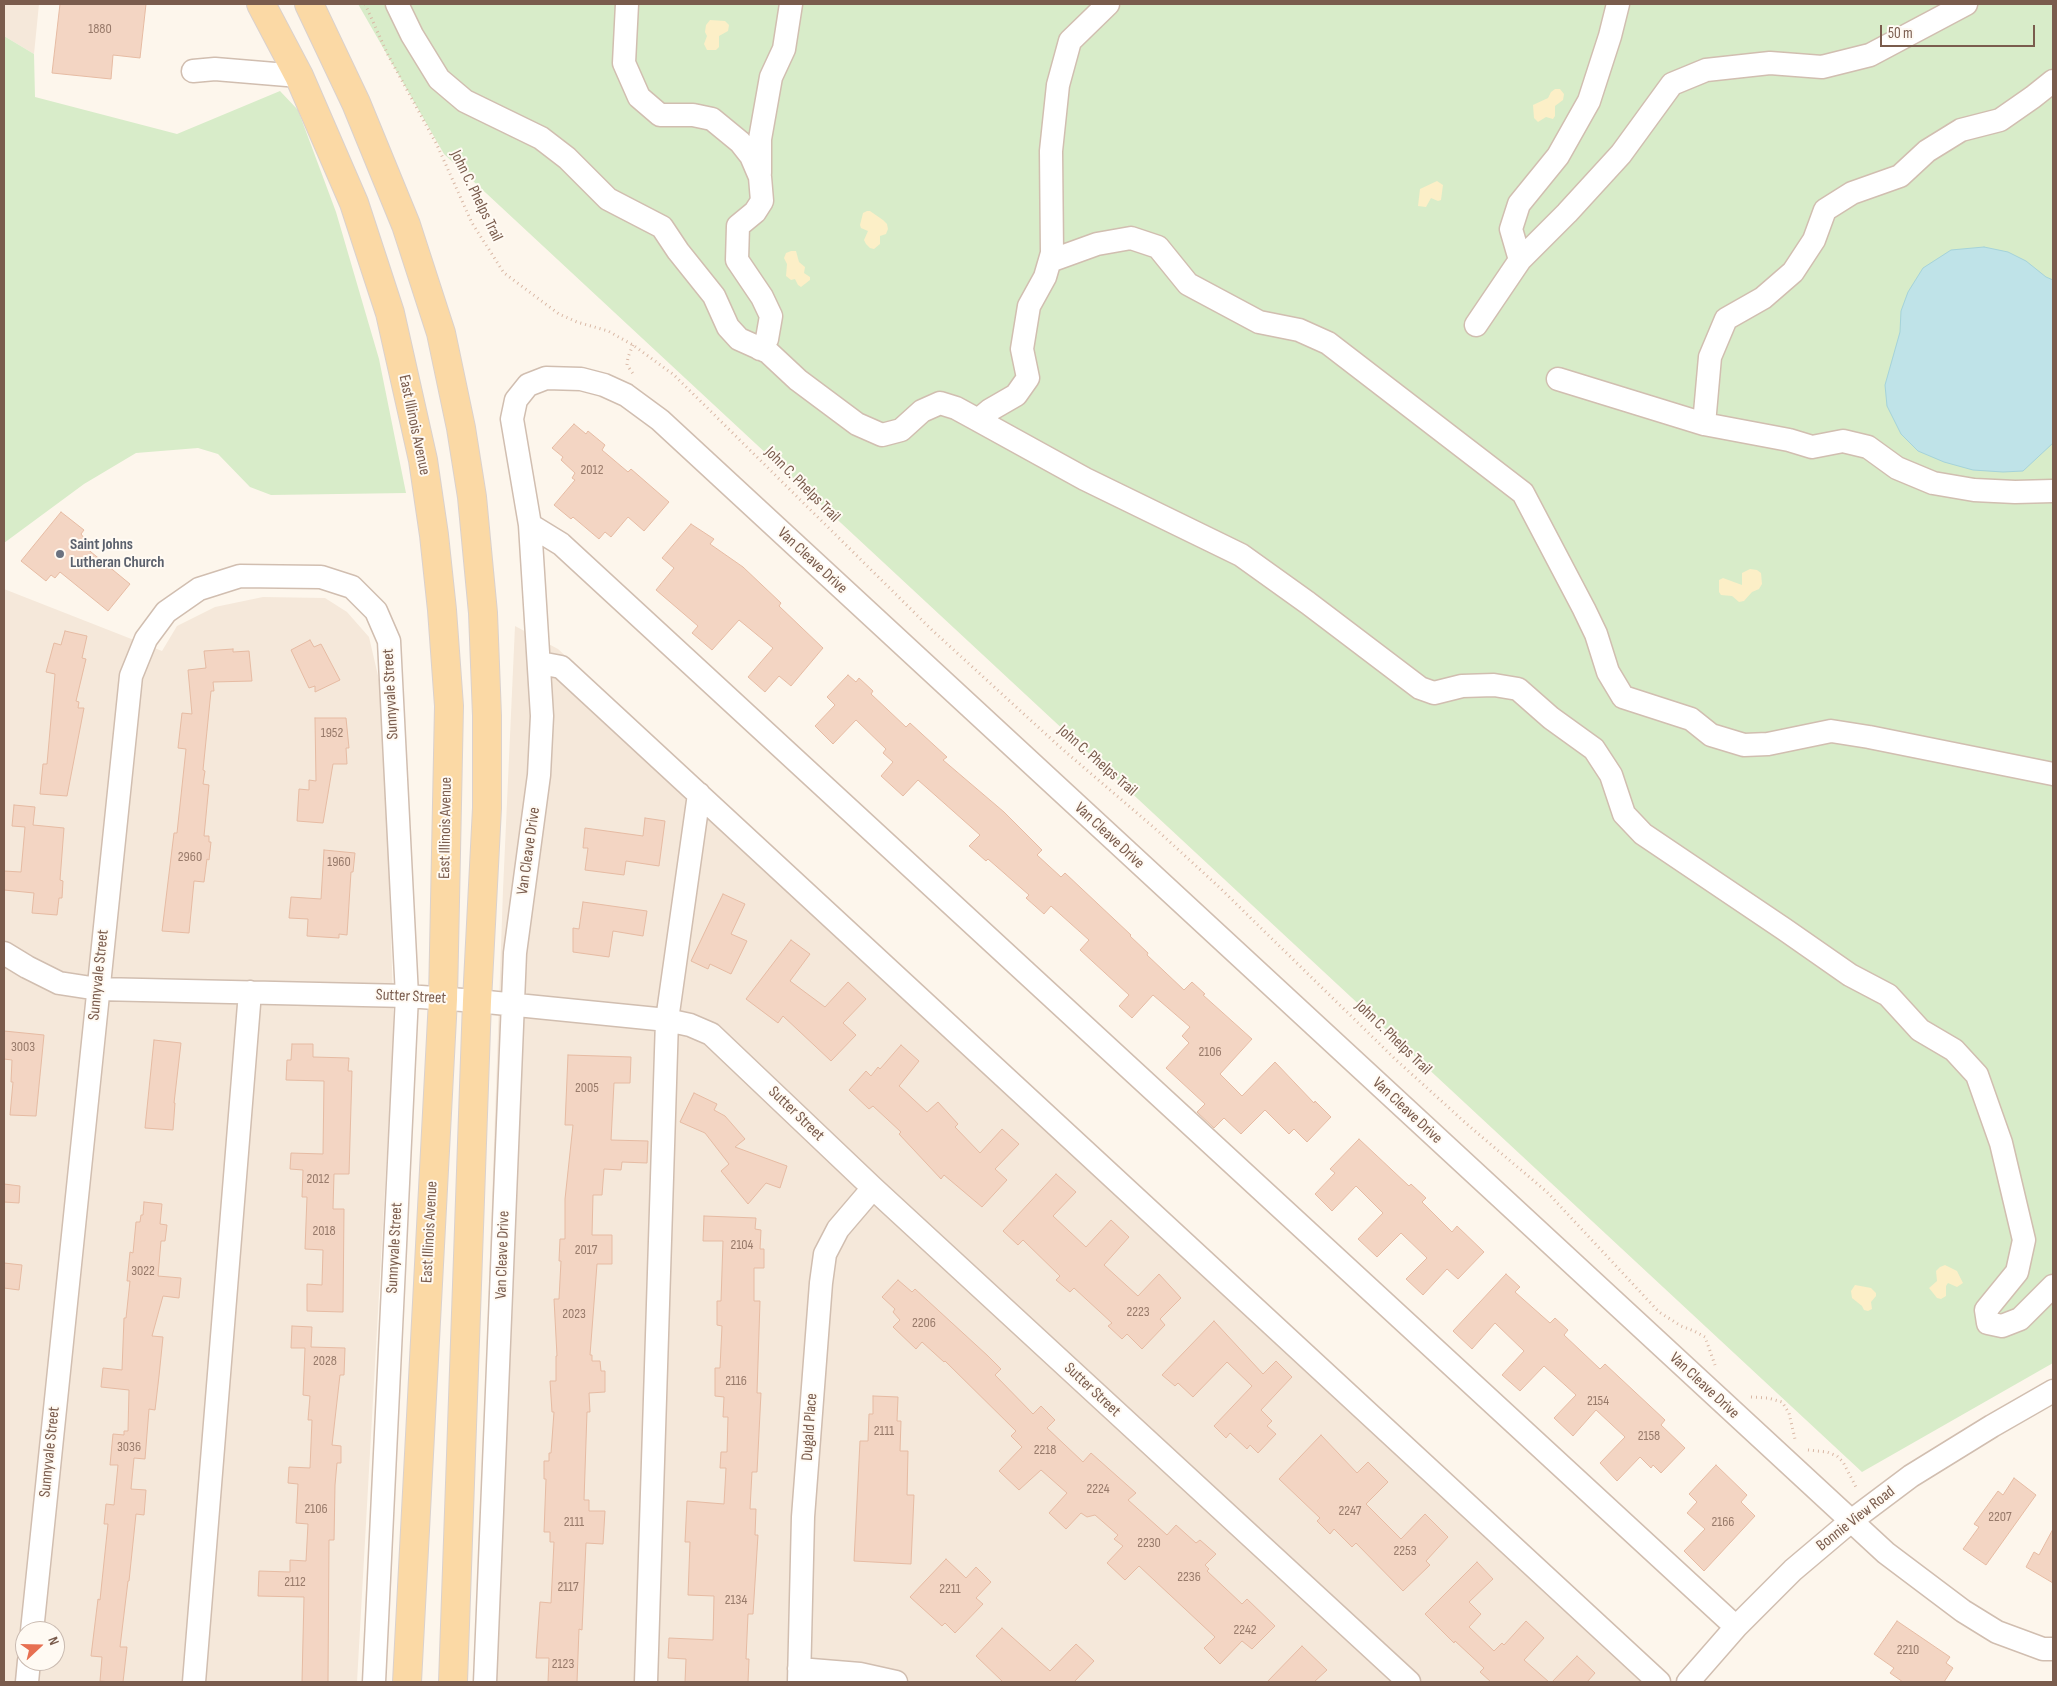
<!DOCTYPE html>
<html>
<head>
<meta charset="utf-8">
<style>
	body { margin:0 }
	#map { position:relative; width:2057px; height:1686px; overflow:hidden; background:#fdf6ec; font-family:"Sofia Sans Condensed",sans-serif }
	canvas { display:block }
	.frame { position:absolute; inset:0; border:5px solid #7a5c4d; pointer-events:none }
	.north { position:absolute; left:15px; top:1621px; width:50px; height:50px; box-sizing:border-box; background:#fffaf3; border:1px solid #cabbb1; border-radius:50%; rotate:69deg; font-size:14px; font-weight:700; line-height:20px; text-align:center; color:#7a5c4d }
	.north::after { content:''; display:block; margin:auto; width:18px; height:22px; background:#e76f51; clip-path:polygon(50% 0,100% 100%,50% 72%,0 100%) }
	.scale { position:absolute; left:1880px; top:25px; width:155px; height:22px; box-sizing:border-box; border:2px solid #7a5c4d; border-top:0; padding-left:6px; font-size:15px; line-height:18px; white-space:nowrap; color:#7a5c4d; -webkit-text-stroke:4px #fffaf3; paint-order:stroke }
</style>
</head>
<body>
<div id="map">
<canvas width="2057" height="1686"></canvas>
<div class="frame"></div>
<div class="north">N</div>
<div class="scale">50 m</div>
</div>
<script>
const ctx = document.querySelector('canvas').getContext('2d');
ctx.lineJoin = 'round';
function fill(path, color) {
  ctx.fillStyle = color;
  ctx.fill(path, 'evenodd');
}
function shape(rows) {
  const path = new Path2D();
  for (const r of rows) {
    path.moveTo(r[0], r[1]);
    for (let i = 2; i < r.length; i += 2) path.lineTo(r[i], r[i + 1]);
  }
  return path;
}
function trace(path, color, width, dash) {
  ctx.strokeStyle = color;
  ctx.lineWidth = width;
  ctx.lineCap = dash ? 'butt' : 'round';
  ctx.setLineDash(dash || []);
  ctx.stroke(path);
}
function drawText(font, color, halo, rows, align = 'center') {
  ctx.font = font + ' "Sofia Sans Condensed",sans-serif';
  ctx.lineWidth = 4;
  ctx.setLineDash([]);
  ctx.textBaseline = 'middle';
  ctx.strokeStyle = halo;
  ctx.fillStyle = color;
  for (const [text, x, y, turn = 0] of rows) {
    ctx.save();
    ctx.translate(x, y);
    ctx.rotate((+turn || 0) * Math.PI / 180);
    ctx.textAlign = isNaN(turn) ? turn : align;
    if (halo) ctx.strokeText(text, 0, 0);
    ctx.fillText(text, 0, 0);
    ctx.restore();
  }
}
const residential = shape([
	[4,4,39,4,34,54,4,36],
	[4,589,162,651,177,626,215,607,263,597,325,598,347,612,369,637,383,697,394,1029,357,1682,4,1682],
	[25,1631,55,1631,55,1661,25,1661],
	[515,626,558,649,1668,1682,475,1682,503,890]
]);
const green = shape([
	[358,4,2053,4,2053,1363,1862,1472,444,154],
	[4,36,34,54,35,97,177,134,280,91,298,110,336,212,379,359,406,493,271,495,250,487,218,454,198,448,136,453,84,484,4,543]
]);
const sand = shape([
	[710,20,725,21,729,25,728,31,719,36,719,47,716,50,707,50,704,44,707,36,705,32,706,25],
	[1555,89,1560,89,1564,94,1563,100,1555,106,1555,116,1553,119,1546,117,1538,122,1534,118,1533,105,1548,98,1551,92],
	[1437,181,1443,185,1441,200,1438,201,1431,198,1426,207,1418,206,1420,189],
	[867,211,870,211,883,220,887,224,888,229,886,234,880,236,880,244,874,249,870,248,866,244,864,240,868,231,861,228,860,225,863,213],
	[791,251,796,251,799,262,805,267,804,273,810,277,810,280,801,287,798,285,795,279,791,280,786,276,787,264,784,258,786,253],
	[1750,569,1757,570,1761,573,1762,584,1759,589,1752,592,1744,601,1739,602,1732,596,1721,595,1719,592,1719,580,1723,578,1742,585,1742,573],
	[1945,1265,1957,1271,1963,1283,1957,1287,1948,1283,1946,1286,1946,1296,1941,1299,1937,1298,1929,1288,1937,1281,1936,1271,1940,1267],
	[1855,1285,1871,1288,1876,1293,1876,1296,1871,1302,1872,1309,1868,1311,1864,1310,1862,1306,1852,1298,1851,1291]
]);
const water = shape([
	[1984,247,2008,252,2026,261,2046,277,2053,280,2053,443,2023,471,2003,472,1973,470,1944,462,1918,451,1901,434,1887,406,1885,385,1900,332,1901,311,1908,292,1923,268,1951,250,1984,247]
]);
const building = shape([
	[60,4,146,4,140,58,113,55,111,79,52,73,60,4],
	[574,424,586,434,588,431,605,445,602,450,628,472,631,469,669,502,644,531,628,517,611,537,605,532,599,539,573,517,571,519,554,505,575,480,572,478,575,473,561,460,563,457,552,448,574,424],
	[61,512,84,530,81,534,88,543,85,547,130,584,108,611,60,572,55,578,51,575,46,581,21,561,61,512],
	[691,524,714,539,710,544,743,567,781,603,779,606,823,648,791,686,779,676,765,692,748,677,773,648,739,620,712,650,692,633,698,626,656,590,674,568,662,558,691,524],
	[65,631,87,636,82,658,86,659,76,701,79,702,78,708,84,708,67,796,40,794,43,764,47,764,55,674,46,672,54,643,61,645,65,631],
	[310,640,314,647,321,644,340,680,315,692,315,686,309,688,291,650,310,640],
	[233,649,233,652,249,651,252,681,213,682,214,691,211,691,203,770,205,771,203,784,209,785,204,836,209,836,209,842,211,842,209,860,207,859,204,882,194,881,189,933,162,931,174,833,177,833,186,749,178,748,182,713,192,714,188,670,206,668,204,651,233,649],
	[848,675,856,682,859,678,873,691,871,694,906,727,910,723,947,757,943,760,1004,812,1042,850,1037,855,1061,877,1065,873,1131,935,1130,936,1148,953,1147,955,1184,990,1192,982,1205,994,1203,995,1252,1039,1220,1074,1242,1096,1275,1062,1314,1103,1315,1101,1331,1117,1307,1142,1294,1129,1289,1134,1265,1110,1241,1134,1224,1118,1214,1128,1197,1112,1205,1104,1166,1068,1189,1043,1182,1036,1190,1027,1153,995,1132,1018,1119,1006,1129,995,1080,950,1089,940,1051,906,1044,914,1026,898,1029,895,988,859,986,861,969,846,980,835,918,780,903,796,881,776,893,762,883,753,886,749,856,720,833,744,815,726,835,705,827,697,848,675],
	[315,718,346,718,349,748,346,748,347,764,333,764,323,823,297,821,299,789,309,790,309,780,316,781,315,718],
	[14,805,35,807,33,825,64,828,60,880,63,881,62,898,59,898,57,915,32,913,34,893,4,890,4,871,21,872,25,827,12,826,14,805],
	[645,818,665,821,659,866,626,861,624,875,585,870,588,848,583,848,585,828,643,836,645,818],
	[324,850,355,853,353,872,351,872,347,935,339,934,339,938,307,936,308,919,289,918,291,897,321,899,324,850],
	[723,894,745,904,731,934,747,941,731,974,710,964,708,969,691,961,723,894],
	[583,902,647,911,643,936,613,931,609,957,573,952,573,928,579,929,583,902],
	[791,940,810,954,790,981,825,1007,848,982,866,999,843,1023,856,1035,831,1061,783,1016,778,1023,746,999,791,940],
	[4,1031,44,1035,36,1116,10,1115,13,1082,11,1082,12,1060,4,1059,4,1031],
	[154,1040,181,1043,174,1103,175,1103,173,1130,145,1128,154,1040],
	[292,1044,313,1044,313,1057,349,1058,348,1071,352,1071,349,1174,334,1174,333,1209,344,1209,343,1312,307,1311,307,1284,322,1285,323,1250,305,1249,307,1197,302,1197,303,1170,290,1169,291,1153,323,1154,324,1081,286,1080,287,1060,291,1060,292,1044],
	[901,1045,919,1061,899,1086,927,1112,938,1102,958,1124,955,1127,980,1153,1002,1129,1019,1144,995,1169,1007,1180,982,1207,944,1175,941,1179,899,1134,901,1132,873,1106,869,1109,849,1090,866,1071,871,1076,878,1067,880,1069,901,1045],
	[568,1055,631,1057,630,1083,614,1083,611,1140,648,1141,647,1163,622,1162,621,1170,604,1169,602,1195,593,1195,592,1235,612,1235,612,1264,597,1264,590,1355,592,1355,592,1361,600,1361,601,1371,605,1371,605,1392,589,1393,590,1412,587,1412,584,1500,589,1500,589,1511,605,1511,603,1544,586,1543,582,1630,579,1629,577,1682,548,1682,549,1658,536,1658,540,1602,551,1603,554,1542,550,1542,550,1532,544,1532,546,1479,544,1479,544,1461,549,1461,549,1453,551,1453,554,1412,552,1412,550,1381,556,1381,556,1356,557,1356,554,1299,559,1299,561,1261,559,1261,560,1239,565,1239,565,1199,573,1125,565,1125,568,1055],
	[694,1093,717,1104,714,1110,725,1116,745,1139,735,1147,787,1166,780,1188,766,1183,748,1204,721,1171,729,1164,705,1133,680,1122,694,1093],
	[1359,1139,1409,1186,1411,1184,1426,1198,1422,1202,1452,1232,1457,1226,1484,1252,1458,1279,1447,1269,1423,1295,1406,1279,1427,1258,1401,1233,1377,1257,1358,1239,1383,1213,1356,1186,1332,1211,1315,1194,1335,1173,1330,1169,1359,1139],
	[1056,1174,1076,1192,1053,1216,1086,1247,1111,1220,1129,1237,1104,1265,1138,1296,1159,1274,1181,1298,1160,1319,1165,1325,1142,1349,1127,1334,1122,1339,1108,1326,1112,1323,1074,1288,1070,1292,1056,1280,1060,1276,1023,1240,1018,1245,1003,1231,1056,1174],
	[4,1184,20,1186,19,1203,4,1202,4,1184],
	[144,1202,162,1204,160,1224,167,1225,165,1241,161,1241,158,1276,181,1278,179,1298,163,1296,152,1336,163,1337,159,1376,155,1410,149,1409,145,1459,134,1458,131,1489,146,1490,144,1515,136,1514,129,1581,128,1581,120,1647,127,1647,123,1682,111,1682,100,1681,102,1657,91,1656,98,1599,100,1600,108,1524,104,1524,106,1504,114,1505,118,1465,110,1465,113,1434,124,1435,124,1431,128,1431,129,1390,101,1387,103,1368,122,1370,124,1318,126,1318,130,1281,127,1281,130,1252,133,1253,136,1222,140,1222,141,1215,143,1215,144,1202],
	[704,1216,756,1218,755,1229,761,1230,760,1249,764,1249,764,1268,754,1268,754,1301,760,1301,757,1393,761,1393,757,1472,752,1472,750,1509,756,1509,755,1535,758,1535,753,1614,748,1614,746,1659,749,1659,748,1682,685,1682,686,1659,668,1658,669,1638,713,1640,714,1596,688,1595,690,1542,685,1542,687,1501,724,1504,726,1468,720,1468,721,1452,727,1452,728,1417,723,1417,724,1397,715,1396,715,1368,720,1368,722,1326,717,1325,717,1301,721,1301,723,1241,703,1241,704,1216],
	[4,1263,22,1265,19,1290,4,1288,4,1263],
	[1506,1274,1520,1287,1515,1292,1550,1323,1555,1318,1568,1330,1564,1335,1600,1369,1605,1364,1665,1420,1661,1425,1685,1448,1661,1473,1653,1465,1651,1468,1640,1457,1617,1481,1600,1463,1625,1437,1596,1410,1573,1436,1554,1418,1576,1395,1544,1366,1520,1391,1502,1375,1524,1351,1495,1323,1472,1349,1453,1331,1506,1274],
	[898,1280,912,1292,915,1289,988,1356,1001,1369,995,1375,1033,1414,1041,1406,1055,1420,1047,1428,1083,1462,1091,1453,1136,1493,1128,1500,1167,1535,1176,1525,1196,1543,1200,1540,1216,1554,1205,1565,1209,1569,1207,1571,1242,1604,1247,1599,1275,1626,1252,1649,1242,1641,1220,1664,1204,1648,1215,1637,1139,1566,1125,1580,1107,1563,1123,1546,1114,1539,1118,1535,1095,1515,1087,1517,1081,1513,1066,1529,1049,1513,1067,1493,1041,1470,1019,1490,999,1471,1022,1447,1011,1436,1016,1431,945,1361,944,1362,922,1342,916,1349,893,1327,900,1320,893,1312,895,1309,882,1297,898,1280],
	[1214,1321,1263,1374,1276,1361,1292,1377,1261,1410,1272,1421,1267,1426,1276,1434,1258,1453,1250,1445,1247,1449,1230,1433,1226,1438,1214,1426,1252,1386,1227,1362,1193,1397,1178,1383,1175,1386,1162,1375,1214,1321],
	[292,1326,312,1327,311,1347,345,1348,344,1375,340,1375,332,1445,341,1446,341,1463,337,1463,335,1485,334,1540,329,1540,328,1682,302,1682,304,1597,258,1596,259,1571,290,1572,290,1560,306,1561,308,1524,296,1523,298,1484,288,1483,289,1467,310,1468,312,1420,308,1420,310,1396,303,1395,305,1348,291,1348,292,1326],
	[873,1396,898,1397,897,1421,901,1421,900,1451,908,1451,907,1495,914,1495,911,1564,854,1561,860,1441,868,1441,869,1414,873,1414,873,1396],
	[1321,1435,1357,1473,1368,1462,1388,1482,1366,1504,1401,1539,1425,1514,1448,1537,1426,1561,1430,1565,1403,1591,1356,1543,1352,1547,1334,1529,1330,1534,1317,1521,1320,1518,1279,1479,1321,1435],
	[1716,1465,1747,1495,1741,1502,1755,1516,1704,1571,1684,1551,1705,1529,1687,1513,1697,1502,1689,1494,1716,1465],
	[2014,1478,2036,1495,1986,1565,1963,1549,1979,1527,1974,1524,1998,1491,2003,1495,2014,1478],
	[2053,1529,2053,1583,2026,1567,2034,1552,2039,1555,2053,1529],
	[946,1559,966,1578,976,1567,991,1582,976,1598,983,1604,955,1633,945,1623,942,1626,910,1597,946,1559],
	[1477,1562,1493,1579,1469,1602,1481,1614,1469,1627,1494,1651,1502,1643,1504,1645,1526,1621,1544,1638,1524,1660,1549,1682,1491,1682,1480,1672,1484,1668,1455,1641,1454,1643,1425,1614,1477,1562],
	[1897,1621,1950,1657,1946,1663,1953,1668,1944,1682,1903,1682,1890,1673,1894,1668,1874,1654,1897,1621],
	[1002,1628,1050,1671,1076,1644,1094,1661,1074,1682,1003,1682,976,1656,1002,1628],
	[1302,1646,1327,1670,1314,1682,1267,1682,1302,1646],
	[1577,1656,1595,1673,1587,1682,1552,1682,1577,1656]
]);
const path = shape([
	[365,4,388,55,437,145,472,223,504,273,559,314,577,322,608,331,633,345,674,375,932,630,1060,747,1159,832,1219,887,1394,1058,1469,1126,1547,1192,1659,1312,1681,1326,1694,1331,1705,1337,1715,1365],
	[633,345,628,357,627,365,634,375],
	[1751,1397,1768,1398,1782,1402,1789,1413,1795,1439],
	[1808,1450,1827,1452,1837,1456,1843,1462,1857,1489]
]);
const minor = shape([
	[397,4,412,35,439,79,465,101,541,138,567,158,608,199,662,227,678,251,714,296,728,327,739,339,768,352,798,380,857,424,882,435,901,430,922,411,940,403,956,408,978,420],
	[627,4,624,63,639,97,660,115,693,115,712,119,740,142,751,156,760,177,762,201,755,212,738,226,737,260,762,297,771,316,767,339,760,349],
	[1108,4,1070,41,1058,85,1051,151,1052,253,1045,277,1029,306,1022,349,1028,378,1016,395,990,410,978,420,1085,479,1241,555,1308,603,1420,688,1434,693,1462,686,1494,685,1518,689,1551,718,1594,749,1611,775,1624,814,1643,834,1784,929,1850,975,1888,995,1920,1030,1954,1050,1977,1075,2001,1143,2024,1240,2017,1272,1986,1310,1988,1323,2002,1326,2020,1319,2053,1286],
	[193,71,215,69,299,76],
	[760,173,760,139,771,77,784,49,791,4],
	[1520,260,1567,213,1621,154,1672,84,1706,70,1770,63,1822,67,1870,55,1966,4],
	[1050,261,1097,244,1131,238,1158,247,1188,284,1259,322,1299,330,1328,343,1523,493,1584,609,1596,634,1608,672,1623,697,1691,719,1711,735,1744,745,1768,744,1831,731,1869,737,2053,774],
	[1476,325,1520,260,1511,229,1519,204,1558,156,1589,101,1610,36,1618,4],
	[1558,379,1704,424,1710,357,1726,319,1763,298,1793,272,1814,240,1825,210,1852,193,1900,176,1927,151,1961,130,2000,120,2033,97,2053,81],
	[1704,424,1789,440,1812,447,1843,441,1868,447,1897,468,1933,483,1974,490,2015,492,2053,491],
	[530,525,561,544,1736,1627],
	[540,663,561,667,1659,1682],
	[4,953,27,967,59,983,98,989,407,996,477,1001,667,1020,690,1025,711,1034,873,1188,1409,1682],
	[32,1631,131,676,146,639,166,612,199,589,240,576,321,577,352,587,376,611,389,641,407,996,374,1682],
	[799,1669,860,1674,896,1682],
	[27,1682,29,1661],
	[194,1682,250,992],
	[485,1682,515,953,539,775,542,716,530,525,512,419,516,400,528,385,546,378,581,379,604,385,626,395,660,420,1886,1553,1963,1611,1997,1632,2043,1649,2053,1649],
	[646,1682,667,1020,699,794],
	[799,1682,803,1517,821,1283,825,1254,838,1229,873,1188],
	[1688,1682,1736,1627,1793,1570,1851,1521,1911,1476,1992,1426,2053,1391]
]);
const major = shape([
	[261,4,299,76,354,203,390,313,423,460,434,535,442,610,449,706,443,999,407,1682],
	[309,4,356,103,406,225,441,333,461,428,472,497,483,613,487,716,487,808,477,1001,453,1682]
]);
const markers = [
	[60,554,5,"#6b7280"]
];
const numberNames = [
	["1880",100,29],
	["2012",592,470],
	["1952",332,733],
	["2960",190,857],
	["1960",339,862],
	["3003",23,1047],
	["2106",1210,1052],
	["2005",587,1088],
	["2012",318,1179],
	["2018",324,1231],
	["2104",742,1245],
	["2017",586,1250],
	["3022",143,1271],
	["2223",1138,1312],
	["2023",574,1314],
	["2206",924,1323],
	["2028",325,1361],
	["2116",736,1381],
	["2154",1598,1401],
	["2111",884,1431],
	["2158",1649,1436],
	["3036",129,1447],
	["2218",1045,1450],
	["2224",1098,1489],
	["2106",316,1509],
	["2247",1350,1511],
	["2207",2000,1517],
	["2111",574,1522],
	["2166",1723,1522],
	["2230",1149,1543],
	["2253",1405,1551],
	["2236",1189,1577],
	["2112",295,1582],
	["2117",568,1587],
	["2211",950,1589],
	["2134",736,1600],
	["2242",1245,1630],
	["2210",1908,1650],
	["2123",563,1664]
];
const streetNames = [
	["John C. Phelps Trail",476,196,64],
	["East Illinois Avenue",414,425,78],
	["John C. Phelps Trail",802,485,45],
	["Van Cleave Drive",812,561,43],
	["Sunnyvale Street",391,694,-93],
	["John C. Phelps Trail",1097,761,41],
	["East Illinois Avenue",446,828,-89],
	["Van Cleave Drive",1109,836,43],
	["Van Cleave Drive",529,851,-82],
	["Sunnyvale Street",99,975,-84],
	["Sutter Street",411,997,3],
	["John C. Phelps Trail",1393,1038,44],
	["Van Cleave Drive",1407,1111,43],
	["Sutter Street",796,1114,44],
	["East Illinois Avenue",430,1232,-87],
	["Sunnyvale Street",395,1248,-87],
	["Van Cleave Drive",503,1255,-88],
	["Van Cleave Drive",1704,1386,43],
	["Sutter Street",1092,1390,43],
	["Dugald Place",810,1427,-86],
	["Sunnyvale Street",50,1452,-84],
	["Bonnie View Road",1856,1519,-38]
];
const worshipNames = [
	["Saint Johns",70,545],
	["Lutheran Church",70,563]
];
fill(residential, '#f5e8da');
fill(green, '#d8ecc9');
fill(sand, '#fcefc7');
fill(water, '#bfe3e8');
trace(water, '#a5d3da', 1);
fill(building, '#f3d5c3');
trace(building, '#e6bba3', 1);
trace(minor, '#d1beb0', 25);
trace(major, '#dad1cd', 30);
trace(path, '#d9b8a5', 3, [1, 4]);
trace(minor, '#fff', 22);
trace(major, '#fbd9a5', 28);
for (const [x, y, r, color] of markers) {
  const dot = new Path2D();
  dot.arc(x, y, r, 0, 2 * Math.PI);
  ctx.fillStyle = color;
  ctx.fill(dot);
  trace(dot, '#fffaf3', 2);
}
drawText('14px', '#987a6a', null, numberNames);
drawText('16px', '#7a5c4d', '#fffaf3', streetNames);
drawText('bold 16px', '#5b616d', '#fffaf3', worshipNames, 'left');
</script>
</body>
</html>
